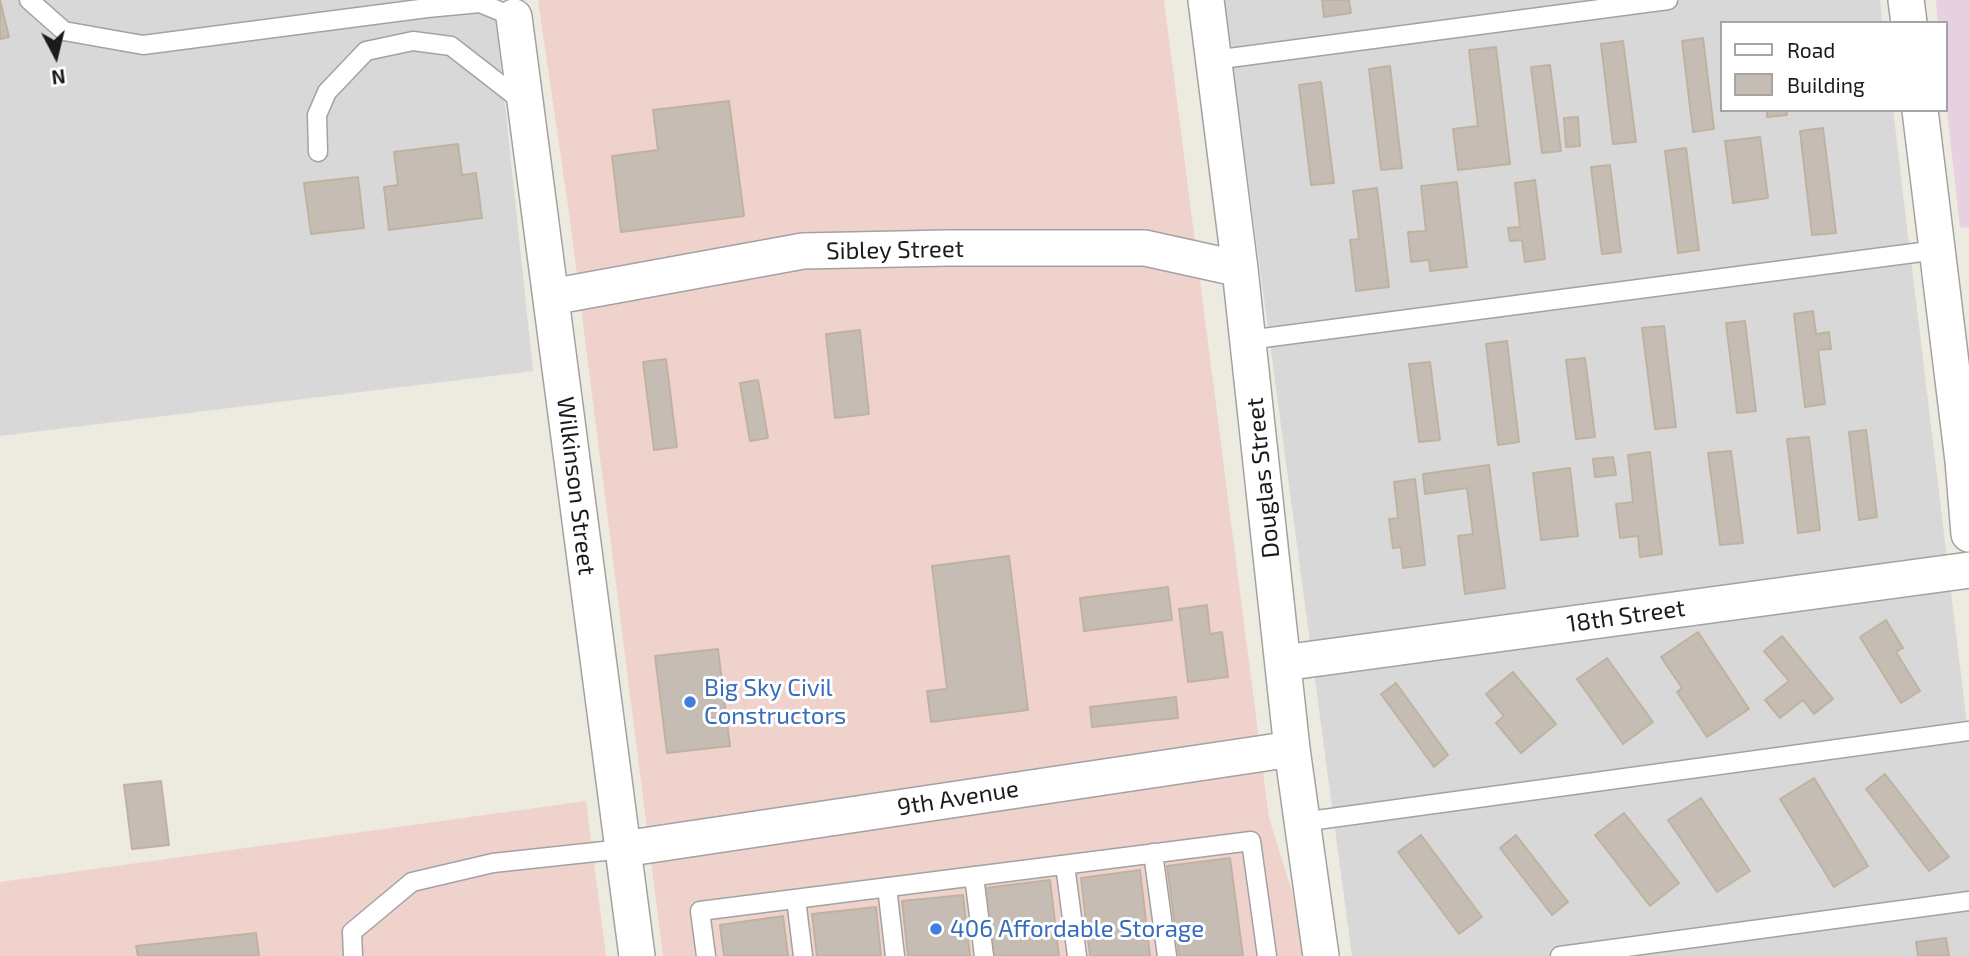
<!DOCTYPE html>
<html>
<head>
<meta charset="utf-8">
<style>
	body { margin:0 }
	#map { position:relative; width:1969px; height:956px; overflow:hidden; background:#edeadf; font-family:"Exo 2",sans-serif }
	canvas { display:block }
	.legend { position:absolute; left:1720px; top:21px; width:228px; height:91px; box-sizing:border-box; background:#fff; border:2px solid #a4a4a4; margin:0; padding:9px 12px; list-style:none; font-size:21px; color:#1b1b1b }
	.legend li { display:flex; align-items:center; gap:14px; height:35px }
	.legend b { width:35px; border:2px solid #a4a4a4 }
	.north { position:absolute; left:21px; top:21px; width:70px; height:70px; -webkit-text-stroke:5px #fff; paint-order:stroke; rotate:173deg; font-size:19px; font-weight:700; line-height:28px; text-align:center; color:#1b1b1b }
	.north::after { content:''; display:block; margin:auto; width:24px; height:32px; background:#1b1b1b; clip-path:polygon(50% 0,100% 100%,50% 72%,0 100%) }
</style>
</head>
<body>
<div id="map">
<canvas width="1969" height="956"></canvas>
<ul class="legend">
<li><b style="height:9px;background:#fff"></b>Road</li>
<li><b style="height:19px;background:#c5bdb3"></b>Building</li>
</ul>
<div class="north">N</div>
</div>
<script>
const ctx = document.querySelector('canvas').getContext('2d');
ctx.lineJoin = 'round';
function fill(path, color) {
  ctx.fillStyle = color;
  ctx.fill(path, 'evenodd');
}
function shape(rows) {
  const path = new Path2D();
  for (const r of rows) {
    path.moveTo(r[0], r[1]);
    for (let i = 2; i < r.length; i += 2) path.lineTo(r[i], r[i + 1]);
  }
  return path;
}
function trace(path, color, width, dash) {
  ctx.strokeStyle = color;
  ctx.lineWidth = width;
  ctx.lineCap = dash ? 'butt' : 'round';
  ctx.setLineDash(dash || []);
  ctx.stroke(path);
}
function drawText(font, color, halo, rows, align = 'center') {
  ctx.font = font + ' "Exo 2",sans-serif';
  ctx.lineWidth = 6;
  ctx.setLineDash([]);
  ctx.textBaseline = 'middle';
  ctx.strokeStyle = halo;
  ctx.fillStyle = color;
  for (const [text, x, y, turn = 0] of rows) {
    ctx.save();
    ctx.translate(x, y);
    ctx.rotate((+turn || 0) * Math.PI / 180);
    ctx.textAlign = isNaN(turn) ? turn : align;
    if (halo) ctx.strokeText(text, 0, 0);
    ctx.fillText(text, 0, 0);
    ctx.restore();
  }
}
const residential = shape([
	[0,0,494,0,533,371,0,436],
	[1224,0,1880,0,1882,23,1722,23,1722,110,1893,110,1969,741,1969,956,1352,956]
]);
const commercial = shape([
	[538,0,1164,0,1269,818,1292,891,1306,956,663,956,570,220],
	[586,801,606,956,0,956,0,882]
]);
const industrial = shape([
	[1936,0,1969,0,1969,227,1960,228,1946,101,1946,23,1938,23]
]);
const building = shape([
	[0,0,9,37,0,39,0,0],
	[1322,0,1349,0,1351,13,1324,17,1322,0],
	[1703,38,1714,129,1693,132,1682,41,1703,38],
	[1623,41,1636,142,1613,144,1601,44,1623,41],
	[1496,47,1510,164,1458,170,1453,129,1478,126,1469,50,1496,47],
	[1550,65,1561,151,1542,153,1531,67,1550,65],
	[1390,66,1402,168,1381,170,1369,69,1390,66],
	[1321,82,1334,183,1311,185,1299,85,1321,82],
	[729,101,744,216,621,232,612,156,658,150,653,110,729,101],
	[1767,110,1787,110,1787,115,1767,117,1767,110],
	[1578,117,1580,146,1566,147,1564,118,1578,117],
	[1823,128,1836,233,1812,235,1800,131,1823,128],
	[1760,137,1768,198,1733,203,1725,141,1760,137],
	[458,144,462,175,476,173,482,218,389,230,384,187,398,185,394,152,458,144],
	[1686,148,1699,250,1678,253,1665,151,1686,148],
	[1610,165,1621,252,1602,254,1591,167,1610,165],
	[358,177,364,228,311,234,304,183,358,177],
	[1535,180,1545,259,1525,262,1522,240,1510,241,1508,228,1520,227,1515,183,1535,180],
	[1457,182,1467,267,1430,271,1429,260,1411,262,1408,232,1426,231,1421,186,1457,182],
	[1377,188,1389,287,1356,291,1350,240,1359,239,1353,191,1377,188],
	[1813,311,1816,334,1829,332,1831,349,1818,350,1825,404,1805,407,1794,314,1813,311],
	[1745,321,1756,411,1737,413,1726,323,1745,321],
	[1664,326,1676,427,1655,429,1642,328,1664,326],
	[860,330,869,414,835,418,826,334,860,330],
	[1507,341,1519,442,1498,445,1486,344,1507,341],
	[1585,358,1595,437,1576,439,1566,360,1585,358],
	[666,359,677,447,654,450,643,362,666,359],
	[1430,362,1440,440,1419,442,1409,364,1430,362],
	[758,380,768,438,750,441,740,383,758,380],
	[1866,430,1877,517,1859,520,1849,432,1866,430],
	[1809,437,1820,530,1798,533,1787,439,1809,437],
	[1731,451,1743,543,1720,545,1708,453,1731,451],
	[1650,452,1662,554,1640,557,1638,536,1620,538,1616,504,1633,502,1628,455,1650,452],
	[1613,457,1616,475,1595,477,1593,459,1613,457],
	[1489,465,1505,588,1465,594,1458,536,1473,534,1467,488,1425,494,1423,474,1489,465],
	[1570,468,1578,536,1541,540,1533,473,1570,468],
	[1415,479,1425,565,1403,568,1401,547,1393,548,1389,519,1398,518,1394,482,1415,479],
	[1009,556,1028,710,931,722,927,691,947,689,932,566,1009,556],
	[1168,587,1172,620,1084,631,1080,598,1168,587],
	[1207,605,1210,634,1222,632,1228,677,1188,682,1179,609,1207,605],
	[1886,620,1903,648,1896,652,1920,691,1901,703,1860,637,1886,620],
	[1698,632,1749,709,1707,737,1677,692,1682,688,1661,657,1698,632],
	[1782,636,1833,699,1814,714,1803,700,1780,718,1765,700,1789,681,1764,651,1782,636],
	[718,649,730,746,667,753,655,656,718,649],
	[1607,658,1653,722,1623,744,1577,679,1607,658],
	[1513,672,1556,724,1521,753,1496,723,1504,716,1486,694,1513,672],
	[1396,683,1448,755,1434,767,1381,694,1396,683],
	[1176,697,1178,718,1092,727,1090,707,1176,697],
	[1885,774,1949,857,1929,871,1866,789,1885,774],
	[1814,778,1868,866,1834,887,1780,799,1814,778],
	[161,781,169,845,132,849,124,785,161,781],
	[1701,798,1750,871,1717,892,1668,820,1701,798],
	[1624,813,1679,883,1650,906,1595,835,1624,813],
	[1421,835,1482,917,1459,934,1398,852,1421,835],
	[1516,835,1568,902,1552,915,1500,848,1516,835],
	[1230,858,1243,956,1179,956,1167,866,1230,858],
	[1140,870,1150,956,1090,956,1081,878,1140,870],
	[1050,880,1059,956,993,956,985,888,1050,880],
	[963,895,970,956,908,956,902,901,963,895],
	[876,907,881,956,817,956,812,914,876,907],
	[783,916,788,956,724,956,720,925,783,916],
	[256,933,259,956,138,956,136,946,256,933],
	[1946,938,1949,956,1918,956,1916,942,1946,938]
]);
const lane = shape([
	[29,0,64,31,143,45,427,8,480,3,514,17],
	[1214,60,1668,0],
	[318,152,317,115,327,92,366,51,413,41,451,46,523,102],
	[1248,340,1937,250],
	[1302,822,1969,731],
	[1153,853,1167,956],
	[1065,865,1077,956],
	[974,876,984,956],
	[887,887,895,956],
	[796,899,803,956],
	[353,956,352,932,412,882,493,863,623,849],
	[706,956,700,911,1251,841,1267,956],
	[1560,956,1969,901]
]);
const street = shape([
	[1206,0,1240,269,1292,749,1321,956],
	[1906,0,1909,23],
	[514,17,637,956],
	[1920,110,1963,461,1969,534],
	[551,297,803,251,948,248,1145,248,1240,269],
	[1283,663,1969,570],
	[623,849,1292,749]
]);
const markers = [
	[690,702,7,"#3f7fe0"],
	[936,929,7,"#3f7fe0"]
];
const streetNames = [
	["Sibley Street",895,250,-1],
	["Douglas Street",1263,478,-96],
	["Wilkinson Street",576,486,83],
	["18th Street",1626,616,-8],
	["9th Avenue",958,798,-9]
];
const shopNames = [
	["Big Sky Civil",704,688],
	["Constructors",704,716],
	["406 Affordable Storage",950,929]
];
fill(residential, '#d9d8d8');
fill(commercial, '#f0d2cd');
fill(industrial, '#e7d1e0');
fill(building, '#c5bdb3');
trace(building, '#bfb2a1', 2);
trace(lane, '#a2a2a2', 21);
trace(street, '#a2a2a2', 38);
trace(lane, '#fff', 18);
trace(street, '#fff', 35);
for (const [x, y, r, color] of markers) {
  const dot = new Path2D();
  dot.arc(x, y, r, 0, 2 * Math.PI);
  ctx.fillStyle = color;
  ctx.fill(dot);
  trace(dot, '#fff', 2.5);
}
drawText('24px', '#1b1b1b', '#fff', streetNames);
drawText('24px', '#366cbe', '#fff', shopNames, 'left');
</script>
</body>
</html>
